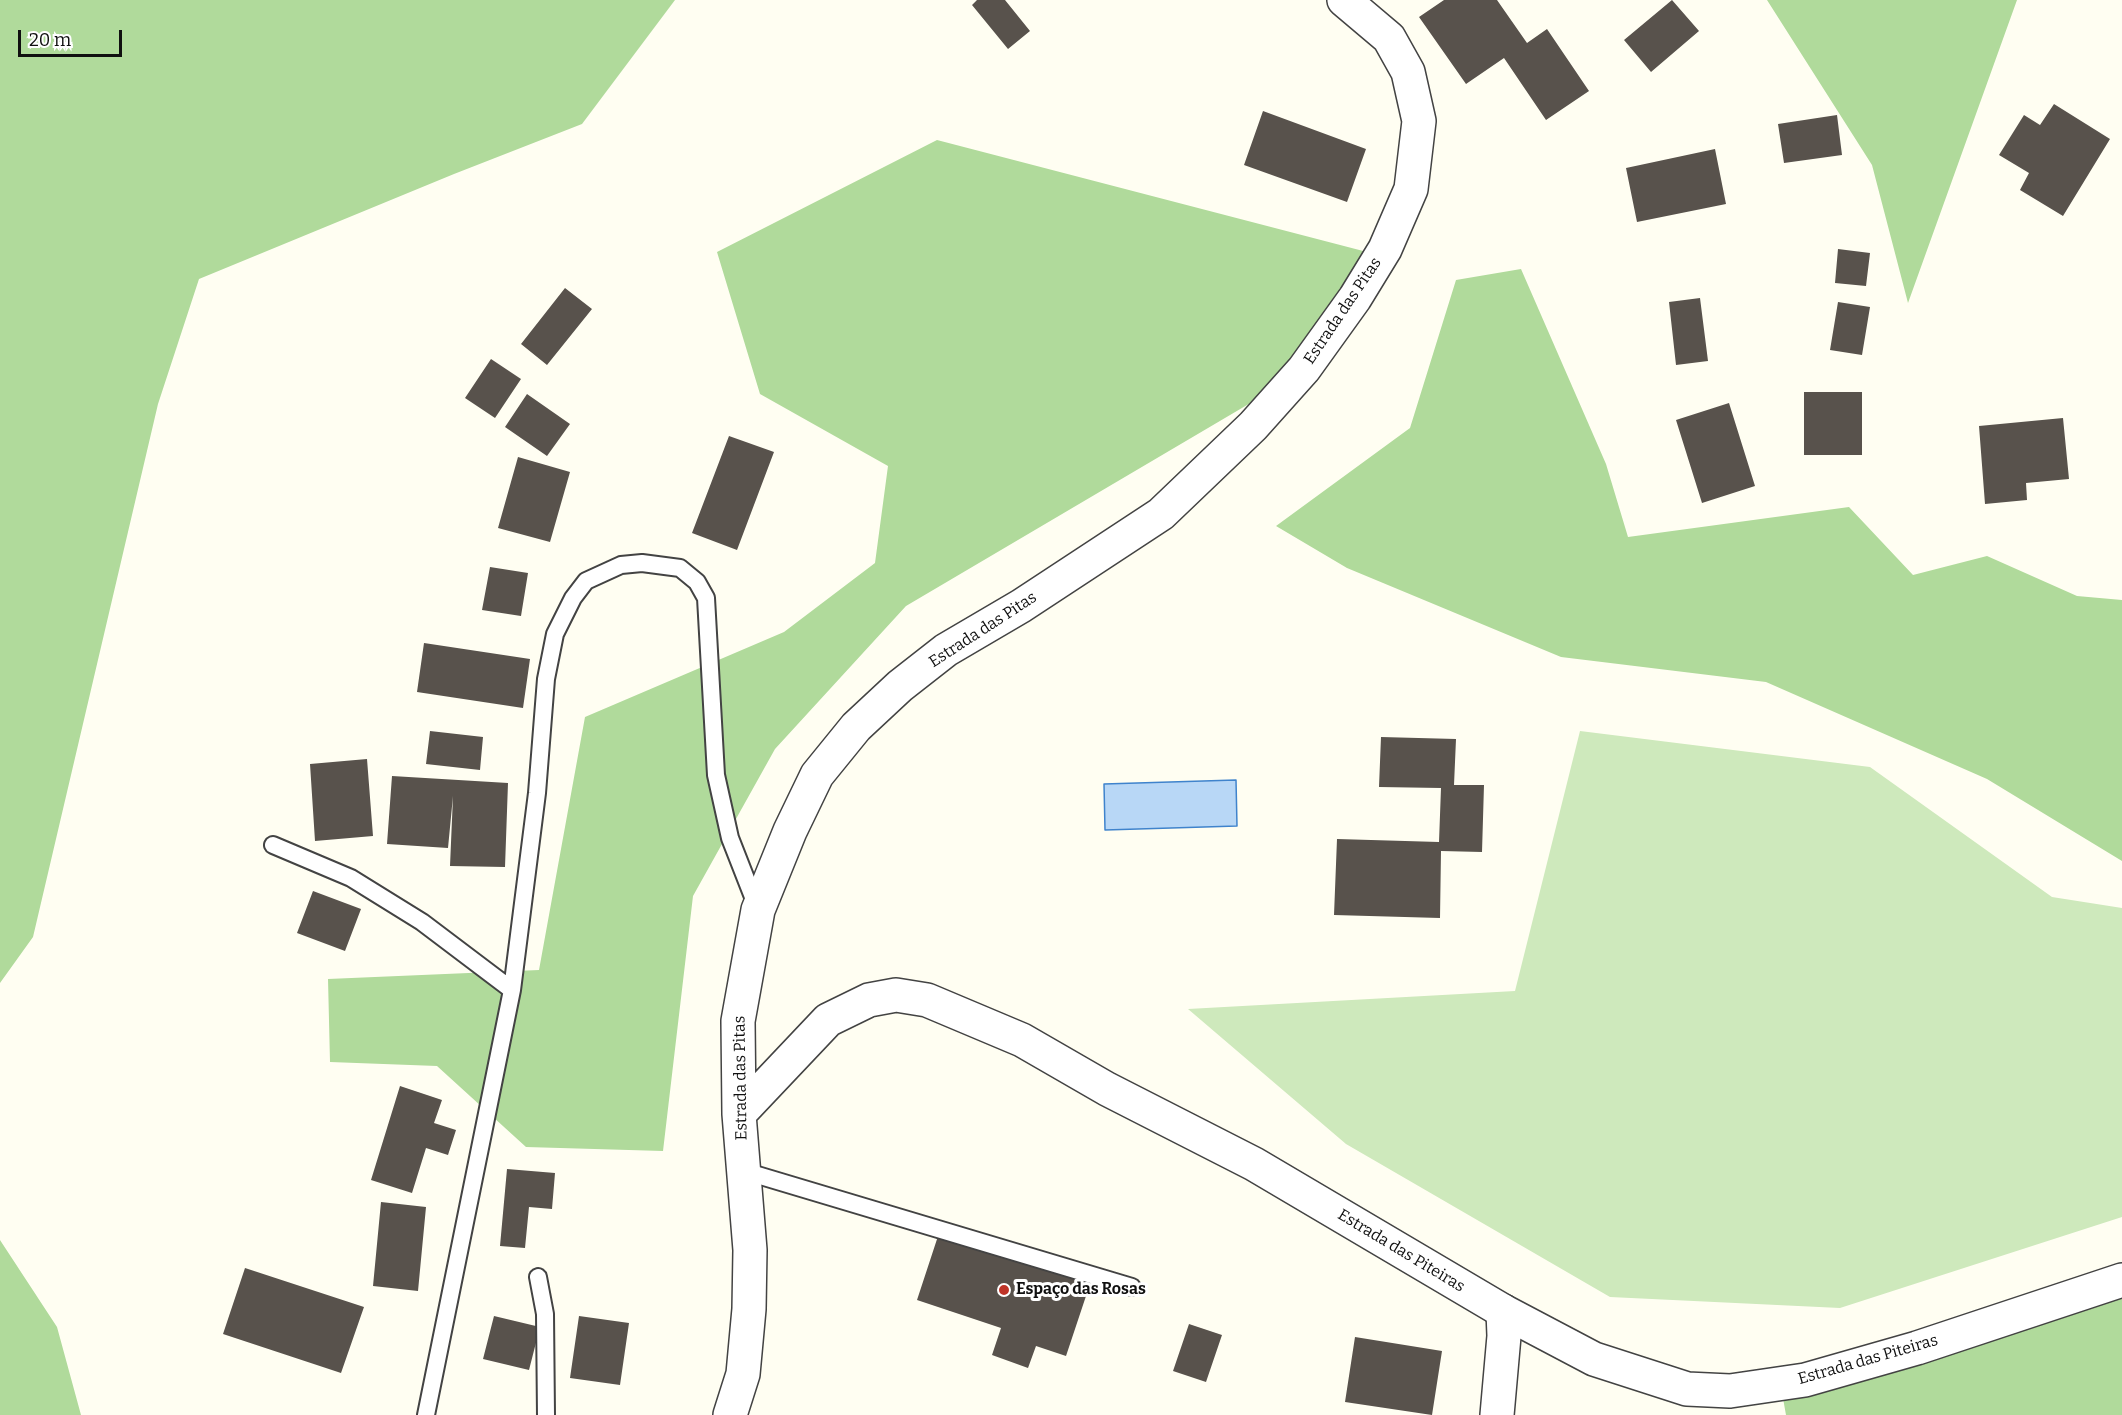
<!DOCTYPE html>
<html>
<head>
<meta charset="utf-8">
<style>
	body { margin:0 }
	#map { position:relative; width:2122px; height:1415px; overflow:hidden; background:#fffef2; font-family:Bitter,serif }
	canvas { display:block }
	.scale { position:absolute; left:18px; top:30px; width:104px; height:27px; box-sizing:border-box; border:3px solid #101010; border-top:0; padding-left:8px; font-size:18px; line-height:21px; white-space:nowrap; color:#101010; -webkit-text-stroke:4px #fff; paint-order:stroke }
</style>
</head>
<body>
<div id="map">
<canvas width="2122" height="1415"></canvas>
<div class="scale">20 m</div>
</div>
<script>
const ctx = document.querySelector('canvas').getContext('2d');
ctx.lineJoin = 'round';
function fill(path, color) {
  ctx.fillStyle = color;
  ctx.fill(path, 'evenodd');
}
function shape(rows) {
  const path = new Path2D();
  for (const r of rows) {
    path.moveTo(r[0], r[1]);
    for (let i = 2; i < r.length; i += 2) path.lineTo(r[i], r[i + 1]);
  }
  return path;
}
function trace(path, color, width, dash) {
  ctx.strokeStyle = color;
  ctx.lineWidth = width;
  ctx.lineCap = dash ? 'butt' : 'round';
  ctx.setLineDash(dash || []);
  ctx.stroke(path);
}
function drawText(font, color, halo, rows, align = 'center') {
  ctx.font = font + ' Bitter,serif';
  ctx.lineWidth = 6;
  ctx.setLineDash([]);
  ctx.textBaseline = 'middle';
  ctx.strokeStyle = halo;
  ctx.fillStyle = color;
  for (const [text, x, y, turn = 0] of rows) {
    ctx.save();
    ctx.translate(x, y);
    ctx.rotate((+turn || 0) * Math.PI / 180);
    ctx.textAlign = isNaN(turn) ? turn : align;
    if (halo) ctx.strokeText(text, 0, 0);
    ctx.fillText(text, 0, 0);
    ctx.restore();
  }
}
const green = shape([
	[1580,731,1870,767,2052,897,2122,908,2122,1217,1840,1308,1610,1297,1346,1144,1188,1009,1515,991]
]);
const forest = shape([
	[0,0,675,0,582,124,454,174,199,279,158,404,33,937,0,983],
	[1767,0,2017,0,1908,303,1872,165],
	[937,140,1367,252,1264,395,906,606,775,749,693,896,663,1151,526,1147,437,1066,330,1062,328,979,539,970,585,717,784,632,875,563,888,466,760,394,717,252],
	[1521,269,1606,464,1628,537,1849,507,1913,575,1987,556,2077,596,2122,600,2122,861,1987,779,1766,682,1561,657,1347,568,1276,526,1410,428,1456,280],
	[0,1240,57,1327,81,1415,0,1415],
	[2122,1290,2122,1415,1786,1415,1779,1376]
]);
const water = shape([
	[1236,780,1237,826,1105,830,1104,784,1236,780]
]);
const building = shape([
	[977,0,1005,0,1030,31,1008,49,972,5],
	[1444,0,1497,0,1527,43,1547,29,1589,91,1546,120,1504,58,1466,84,1419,17],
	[1672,0,1699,31,1651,72,1624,40],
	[2054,104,2110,139,2063,216,2020,190,2029,173,1999,155,2024,115,2040,125],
	[1263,111,1366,149,1347,202,1244,165],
	[1837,115,1842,155,1784,163,1778,124],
	[1715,149,1726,204,1637,222,1626,168],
	[1838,249,1870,253,1866,286,1835,283],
	[565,288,592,309,547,365,521,344],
	[1700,298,1708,361,1676,365,1669,302],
	[1838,302,1870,307,1862,355,1830,350],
	[491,359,521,379,495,418,465,398],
	[1804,392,1862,392,1862,455,1804,455],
	[527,394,570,424,547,456,505,427],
	[1729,403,1755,486,1702,503,1676,420],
	[2063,418,2069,479,2026,483,2027,500,1985,504,1979,426],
	[729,436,774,452,737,550,692,533],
	[518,457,570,472,550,542,498,528],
	[490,567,528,573,521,616,482,610],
	[424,643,530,659,523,708,417,692],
	[430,731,483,737,480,770,426,764],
	[1381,737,1456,739,1454,785,1484,785,1482,852,1441,851,1440,918,1334,915,1337,839,1439,842,1441,788,1379,787],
	[367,759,373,836,315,841,310,764],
	[392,776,508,783,505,867,450,866,453,796,448,848,387,844],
	[313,891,361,909,345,951,297,933],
	[400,1086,442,1100,434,1123,456,1130,448,1155,426,1148,412,1193,371,1180],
	[507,1169,555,1173,552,1209,529,1207,525,1248,500,1246],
	[381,1202,426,1207,418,1291,373,1286],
	[940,1230,1091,1281,1066,1356,1036,1346,1028,1368,992,1355,1001,1328,917,1300],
	[245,1268,364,1307,341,1373,223,1334],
	[494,1316,540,1327,529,1370,483,1359],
	[579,1316,629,1323,620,1385,570,1378],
	[1189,1324,1222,1335,1206,1382,1173,1371],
	[1355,1337,1442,1351,1432,1415,1345,1402]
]);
const service = shape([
	[273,845,351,878,422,922,512,990],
	[744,1171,1132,1287],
	[538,1277,545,1314,546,1415],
	[426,1415,512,990,537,793,546,679,555,634,573,598,586,581,621,565,642,563,680,568,697,582,706,598,716,775,730,838,757,907]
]);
const minor = shape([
	[1497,1415,1504,1336,1503,1311]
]);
const tertiary = shape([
	[739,1114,828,1020,869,1000,896,995,927,1000,1022,1040,1107,1089,1254,1164,1503,1311,1594,1359,1687,1389,1730,1391,1805,1380,1917,1348,2122,1280],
	[730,1415,743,1374,749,1309,750,1250,739,1114,738,1021,758,910,790,831,817,775,856,727,900,686,946,650,1021,606,1161,514,1253,426,1304,369,1355,298,1385,249,1411,189,1419,121,1408,72,1389,38,1344,0]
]);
const markers = [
	[1004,1290,6,"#bf3428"]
];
const streetNames = [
	["Estrada das Pitas",1343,311,-56],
	["Estrada das Pitas",983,630,-33],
	["Estrada das Pitas",741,1078,-91],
	["Estrada das Piteiras",1401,1251,31],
	["Estrada das Piteiras",1868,1360,-16]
];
const poiNames = [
	["Espaço das Rosas",1016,1290]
];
fill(green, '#cee9bc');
fill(forest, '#b0da9b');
fill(water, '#b8d7f6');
trace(water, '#3f83cc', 1.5);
fill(building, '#58524c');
trace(service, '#434343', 20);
trace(minor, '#434343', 36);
trace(tertiary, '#434343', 36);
trace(service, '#fff', 16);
trace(minor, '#fff', 33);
trace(tertiary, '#fff', 33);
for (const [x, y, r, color] of markers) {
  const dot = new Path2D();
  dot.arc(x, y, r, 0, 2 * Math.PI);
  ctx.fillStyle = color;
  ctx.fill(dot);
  trace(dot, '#fff', 2);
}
drawText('16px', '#101010', '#fff', streetNames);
drawText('bold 16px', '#101010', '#fff', poiNames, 'left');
</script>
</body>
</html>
